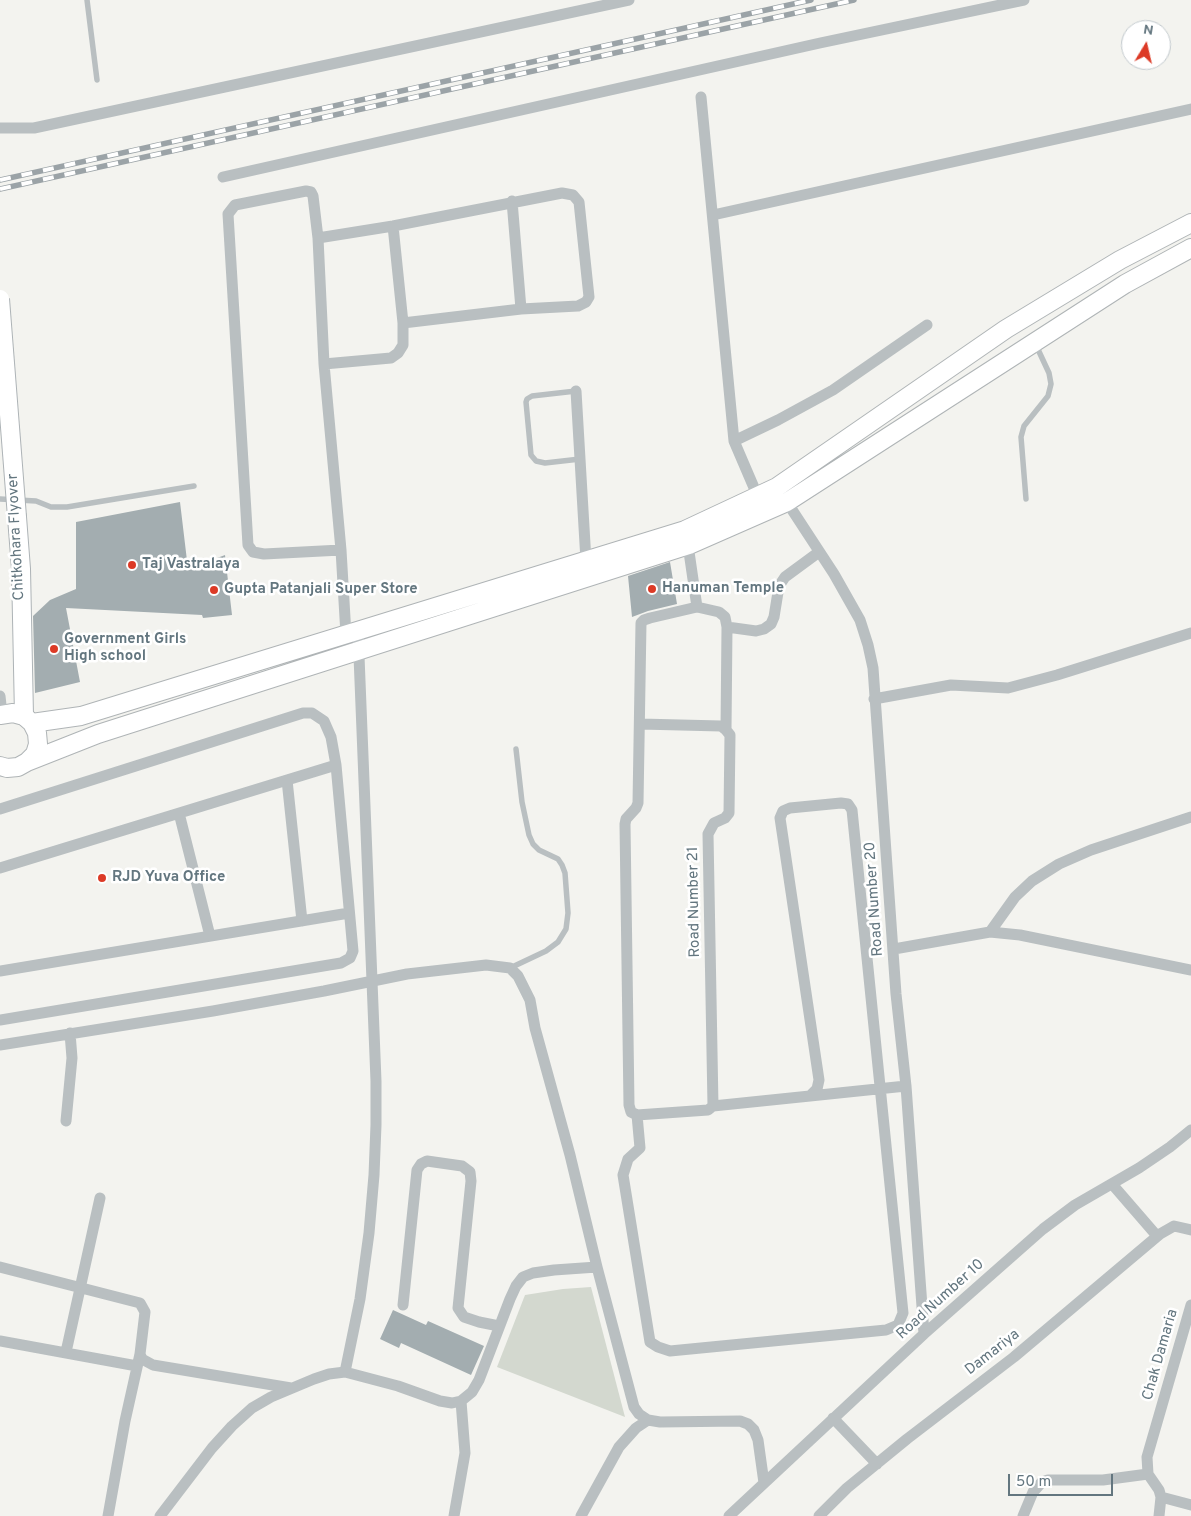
<!DOCTYPE html>
<html>
<head>
<meta charset="utf-8">
<style>
	body { margin:0 }
	#map { position:relative; width:1191px; height:1516px; overflow:hidden; background:#f3f3ef; font-family:Overpass,sans-serif }
	canvas { display:block }
	.north { position:absolute; left:1121px; top:20px; width:50px; height:50px; box-sizing:border-box; background:#fff; border:1px solid #c1c8cc; border-radius:50%; rotate:9deg; font-size:14px; font-weight:700; line-height:20px; text-align:center; color:#63767f }
	.north::after { content:''; display:block; margin:auto; width:18px; height:22px; background:#dc3a26; clip-path:polygon(50% 0,100% 100%,50% 72%,0 100%) }
	.scale { position:absolute; left:1008px; top:1474px; width:105px; height:22px; box-sizing:border-box; border:2px solid #63767f; border-top:0; padding-left:6px; font-size:15px; line-height:18px; white-space:nowrap; color:#63767f; -webkit-text-stroke:4px #fff; paint-order:stroke }
</style>
</head>
<body>
<div id="map">
<canvas width="1191" height="1516"></canvas>
<div class="north">N</div>
<div class="scale">50 m</div>
</div>
<script>
const ctx = document.querySelector('canvas').getContext('2d');
ctx.lineJoin = 'round';
function fill(path, color) {
  ctx.fillStyle = color;
  ctx.fill(path, 'evenodd');
}
function shape(rows) {
  const path = new Path2D();
  for (const r of rows) {
    path.moveTo(r[0], r[1]);
    for (let i = 2; i < r.length; i += 2) path.lineTo(r[i], r[i + 1]);
  }
  return path;
}
function trace(path, color, width, dash) {
  ctx.strokeStyle = color;
  ctx.lineWidth = width;
  ctx.lineCap = dash ? 'butt' : 'round';
  ctx.setLineDash(dash || []);
  ctx.stroke(path);
}
function drawText(font, color, halo, rows, align = 'center') {
  ctx.font = font + ' Overpass,sans-serif';
  ctx.lineWidth = 5;
  ctx.setLineDash([]);
  ctx.textBaseline = 'middle';
  ctx.strokeStyle = halo;
  ctx.fillStyle = color;
  for (const [text, x, y, turn = 0] of rows) {
    ctx.save();
    ctx.translate(x, y);
    ctx.rotate((+turn || 0) * Math.PI / 180);
    ctx.textAlign = isNaN(turn) ? turn : align;
    if (halo) ctx.strokeText(text, 0, 0);
    ctx.fillText(text, 0, 0);
    ctx.restore();
  }
}
const green = shape([
	[591,1287,625,1417,497,1367,525,1295,563,1289]
]);
const building = shape([
	[180,502,188,569,225,555,232,615,203,618,202,615,66,608,80,682,35,693,33,616,50,600,76,589,76,522],
	[670,562,677,604,648,611,632,617,628,576],
	[393,1310,426,1325,428,1321,484,1346,471,1375,401,1343,399,1348,380,1339]
]);
const service = shape([
	[87,0,97,80],
	[576,391,532,396,527,399,526,402,531,455,536,461,545,463,580,459],
	[0,499,36,501,51,507,67,507,194,486],
	[1026,499,1021,437,1024,426,1048,396,1051,384,1049,373,1035,343],
	[510,968,546,951,558,942,566,929,568,913,565,873,562,865,558,859,539,850,533,844,529,835,522,802,516,749]
]);
const minor = shape([
	[701,97,734,441,758,497],
	[0,128,34,128,629,0],
	[223,177,820,43,1024,0],
	[512,201,521,309],
	[713,215,1191,109],
	[318,238,393,226,562,193,573,195,579,202,589,297,586,302,578,306,521,309,403,323],
	[324,364,391,358,398,353,403,345,403,323,393,226],
	[576,391,586,561],
	[734,441,778,420,833,390,927,325],
	[783,496,834,574,860,620,868,645,873,668,896,994,906,1086,924,1334],
	[341,550,264,554,253,552,248,545,228,214,235,205,306,191,311,192,313,196,318,238,324,364,341,550,346,635],
	[697,607,719,612,725,617,727,627,726,730],
	[727,627,756,631,764,629,771,624,774,617,779,586,785,577,819,552],
	[0,696,2,714],
	[874,699,951,685,1008,688,1057,675,1191,633],
	[640,724,721,726,726,730,730,735,729,813,725,818,714,823,708,834,713,1106,708,1110,637,1115,631,1112,629,1105,625,824,626,819,636,808,638,803,641,623,644,620,650,618,697,607,687,538],
	[287,780,302,921],
	[0,809,303,713,312,713,324,721,331,737,336,765,353,951,350,958,341,963,0,1020],
	[179,813,210,936],
	[0,868,336,765],
	[990,932,1015,897,1032,881,1059,864,1091,850,1191,817],
	[894,949,990,932,1020,935,1191,970],
	[0,971,349,913],
	[0,1045,213,1011,324,991,407,974,486,965,510,968,518,976,530,1000,535,1028,570,1155,597,1267,634,1407,639,1414,648,1420,660,1422,740,1421,748,1424,754,1430,758,1440,764,1483],
	[810,1096,906,1086],
	[637,1115,640,1148,628,1159,623,1175,650,1342,658,1347,670,1351,886,1330,898,1325,903,1313,852,810,848,804,841,803,790,808,783,811,780,818,819,1080,817,1089,810,1096,713,1106],
	[66,1121,72,1058,70,1033],
	[1112,1184,1157,1236],
	[0,1267,140,1303,145,1312,140,1354,142,1359,153,1365,291,1388],
	[403,1305,417,1170,421,1164,427,1161,462,1166,470,1172,471,1181,458,1308,464,1317,479,1322,499,1326],
	[0,1341,137,1366],
	[66,1352,100,1198],
	[345,1372,398,1386,440,1401,452,1403,461,1401,472,1392,479,1380,510,1299,516,1286,523,1277,533,1273,554,1270,597,1267],
	[833,1418,877,1464],
	[1161,1497,1191,1505],
	[108,1516,125,1421,140,1354],
	[160,1516,212,1448,232,1426,252,1408,271,1397,314,1379,329,1374,345,1372,360,1299,369,1233,374,1175,376,1125,376,1081,358,631],
	[454,1516,465,1453,461,1401],
	[581,1516,619,1447,636,1428,648,1420],
	[729,1516,924,1334,1043,1229,1075,1205,1139,1168,1170,1147,1191,1130],
	[819,1516,847,1488,907,1439,1014,1357,1160,1234,1174,1226,1191,1230],
	[1023,1516,1033,1492,1042,1482,1048,1480,1103,1480,1148,1474],
	[1159,1516,1161,1497,1159,1490,1148,1474,1147,1457,1191,1305]
]);
const primary = shape([
	[17,517,21,569,24,716]
]);
const trunk = shape([
	[0,715,13,713,24,716,32,723,37,733,38,744,35,754,27,762,18,767,7,768,0,766],
	[32,723,81,716,685,530,777,487,1006,329,1120,260,1191,223],
	[27,762,98,734,689,545,787,502,1125,284,1191,248]
]);
const rail = shape([
	[0,180,811,0],
	[0,189,854,0]
]);
const primaryBridge = shape([
	[0,299,17,517]
]);
const markers = [
	[132,565,5,"#dc3a26"],
	[652,589,5,"#dc3a26"],
	[214,590,5,"#dc3a26"],
	[54,649,5,"#dc3a26"],
	[102,878,5,"#dc3a26"]
];
const streetNames = [
	["Chitkohara Flyover",17,537,-93],
	["Road Number 20",875,899,-94],
	["Road Number 21",695,902,-91],
	["Road Number 10",941,1300,-42],
	["Damariya",993,1353,-38],
	["Chak Damaria",1161,1355,-74]
];
const poiNames = [
	["Taj Vastralaya",142,565],
	["Hanuman Temple",662,589],
	["Gupta Patanjali Super Store",224,590],
	["Government Girls",64,640],
	["High school",64,657],
	["RJD Yuva Office",112,878]
];
fill(green, '#d3d8cf');
fill(building, '#a3adb0');
trace(primary, '#adb3b6', 20);
trace(trunk, '#afb4b6', 20);
trace(service, '#b9bfc1', 5.5);
trace(minor, '#b9bfc1', 11);
trace(primary, '#fff', 18);
trace(trunk, '#fff', 18);
trace(rail, '#9ba3a7', 5.5);
trace(rail, '#fff', 4, [11]);
trace(primaryBridge, '#adb3b6', 20, []);
trace(primaryBridge, '#fff', 18);
for (const [x, y, r, color] of markers) {
  const dot = new Path2D();
  dot.arc(x, y, r, 0, 2 * Math.PI);
  ctx.fillStyle = color;
  ctx.fill(dot);
  trace(dot, '#fff', 2);
}
drawText('15px', '#63767f', '#fff', streetNames);
drawText('bold 15px', '#63767f', '#fff', poiNames, 'left');
</script>
</body>
</html>
